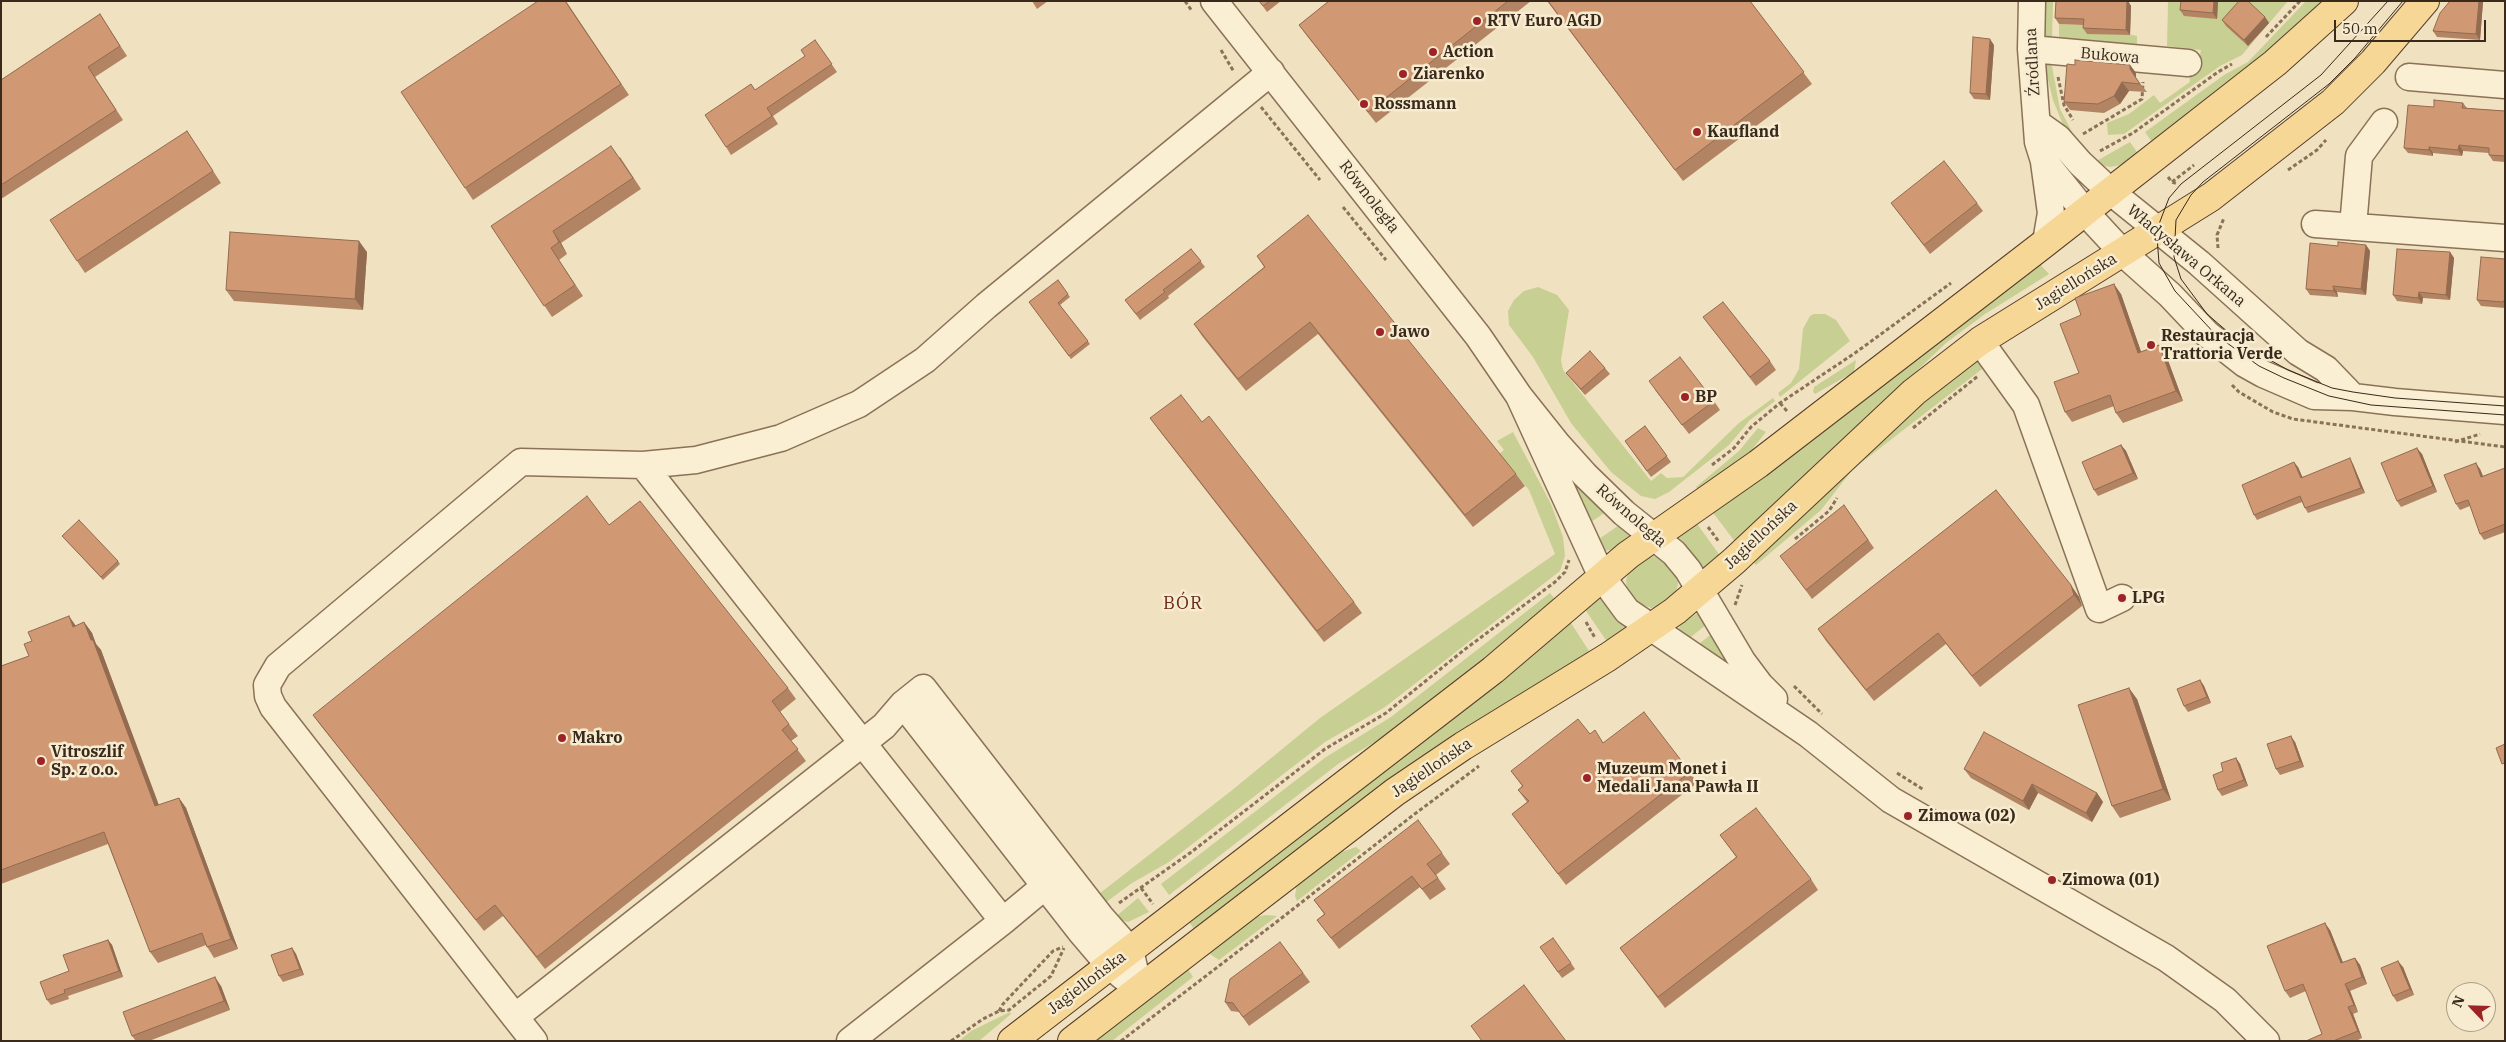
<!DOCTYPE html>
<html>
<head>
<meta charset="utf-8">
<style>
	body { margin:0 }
	#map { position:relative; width:2506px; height:1042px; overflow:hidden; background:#f0e1c0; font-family:"IBM Plex Serif",serif }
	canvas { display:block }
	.frame { position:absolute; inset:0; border:2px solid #392a1c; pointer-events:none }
	.north { position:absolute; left:2446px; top:982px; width:50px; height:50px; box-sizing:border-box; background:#f7ebd0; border:1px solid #ab9e88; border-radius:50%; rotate:294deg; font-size:14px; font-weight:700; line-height:20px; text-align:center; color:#392a1c }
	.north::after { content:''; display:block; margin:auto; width:18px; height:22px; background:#9c2426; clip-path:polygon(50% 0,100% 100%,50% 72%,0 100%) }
	.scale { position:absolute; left:2334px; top:20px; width:152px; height:22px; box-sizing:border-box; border:2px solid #392a1c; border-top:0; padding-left:6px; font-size:15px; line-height:18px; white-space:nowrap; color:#392a1c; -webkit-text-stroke:4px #f7ebd0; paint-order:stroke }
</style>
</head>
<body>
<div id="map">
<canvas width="2506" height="1042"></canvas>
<div class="frame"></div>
<div class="north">N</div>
<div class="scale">50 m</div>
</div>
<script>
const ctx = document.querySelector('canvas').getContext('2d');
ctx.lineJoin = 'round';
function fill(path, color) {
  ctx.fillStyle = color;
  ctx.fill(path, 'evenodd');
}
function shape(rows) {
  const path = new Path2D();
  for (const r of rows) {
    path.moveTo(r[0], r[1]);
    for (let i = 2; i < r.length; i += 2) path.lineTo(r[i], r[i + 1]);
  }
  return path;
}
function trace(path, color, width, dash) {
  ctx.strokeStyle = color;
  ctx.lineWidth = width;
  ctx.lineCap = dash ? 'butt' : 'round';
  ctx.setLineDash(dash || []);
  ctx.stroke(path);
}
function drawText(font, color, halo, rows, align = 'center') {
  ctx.font = font + ' "IBM Plex Serif",serif';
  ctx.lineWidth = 5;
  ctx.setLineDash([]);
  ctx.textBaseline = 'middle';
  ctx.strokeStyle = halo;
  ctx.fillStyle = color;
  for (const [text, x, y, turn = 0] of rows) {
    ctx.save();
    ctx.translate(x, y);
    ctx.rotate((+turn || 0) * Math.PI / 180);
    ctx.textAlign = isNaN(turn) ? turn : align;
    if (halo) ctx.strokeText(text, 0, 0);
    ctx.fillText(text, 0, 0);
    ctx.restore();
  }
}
const green = shape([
	[2045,1,2053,1,2052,40,2044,36],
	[2168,1,2288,1,2242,55,2220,66,2124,134,2108,135,2107,123,2129,114,2154,95,2160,103,2190,82,2189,71,2199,61,2201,50,2167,46],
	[2306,1,2329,1,2154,145,2145,132,2224,75,2248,62],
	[2059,24,2088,25,2137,36,2137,49,2059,45],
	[2051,61,2060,109,2081,149,2068,137,2053,100,2044,64],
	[2130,142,2139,155,2127,164,2110,167,2093,163],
	[2038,262,2049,274,1985,314,1946,343,1736,543,1711,510],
	[1538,287,1557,295,1569,310,1561,360,1563,370,1651,481,1661,473,1667,478,1683,477,1739,423,1773,398,1775,401,1750,420,1729,445,1669,492,1655,499,1641,496,1611,472,1571,423,1533,357,1509,325,1508,311,1514,300,1524,291],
	[1814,314,1825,314,1836,320,1850,341,1780,397,1778,393,1791,383,1799,369,1803,329,1810,316],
	[1856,360,1854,372,1815,394,1813,392,1814,387],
	[1982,361,1986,366,1853,469,1821,510,1756,565,1751,559,1890,427,1969,363],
	[1758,428,1766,432,1742,462,1700,493,1696,487,1739,451],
	[1513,432,1551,504,1563,537,1565,556,1560,571,1385,707,1325,742,1169,862,1132,883,1101,906,1095,897,1231,791,1320,718,1555,554,1529,490,1499,454,1504,450,1497,441],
	[1567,476,1610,509,1591,522],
	[1625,521,1633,530,1630,535,1613,549,1605,551,1599,539],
	[1695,521,1721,557,1702,575,1685,546,1677,538],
	[1650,556,1661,557,1679,578,1676,594,1654,609,1635,602,1627,589,1626,580,1631,566],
	[1550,593,1558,603,1405,724,1338,764,1169,895,1161,884,1326,757,1391,717],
	[1598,596,1605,599,1627,627,1608,643,1584,608],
	[1699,612,1707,624,1686,641,1678,632,1680,625],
	[1569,620,1591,654,1196,932,1187,919],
	[1714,632,1737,670,1695,647],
	[1356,847,1361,851,1297,901,1295,896,1297,884,1336,854],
	[1138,898,1149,912,1128,922,1114,918],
	[1266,915,1277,916,1219,960,1210,954,1210,949,1251,918],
	[1186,966,1193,977,1112,1041,1090,1041],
	[1010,1012,1011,1014,979,1041,959,1041,971,1031]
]);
const path = shape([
	[1185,1,1192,11],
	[2266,37,2300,1],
	[1221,50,1234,72],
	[2058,77,2064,105,2073,120],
	[1261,107,1320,180],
	[2083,134,2142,99,2143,82],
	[2100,151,2133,133,2218,72,2232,64],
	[2288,170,2317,150,2326,140],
	[2168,177,2172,182,2178,184],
	[2172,182,2194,165],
	[1343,207,1386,260],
	[2218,248,2217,235,2224,218],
	[2232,385,2239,392,2273,412,2293,419,2505,447],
	[1780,403,1787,411],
	[1913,428,1978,376],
	[2455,442,2480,434],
	[1712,465,1734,448,1751,427,1780,403,1855,353,1951,283],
	[1708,527,1719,542],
	[1795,539,1829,511,1837,498],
	[1735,605,1742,585],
	[1586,622,1595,638],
	[1794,686,1822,714],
	[1897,773,1924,790],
	[1141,888,1153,904],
	[1119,903,1190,853,1325,749,1386,713,1464,650,1555,582,1565,572,1569,560],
	[999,1011,1003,1004,1053,951,1063,947],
	[951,1041,983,1019,999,1011,1009,1010,1051,976,1064,948],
	[1121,1041,1279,920,1412,816,1479,766]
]);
const minor = shape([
	[1214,1,1478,336,1519,396,1558,445,1585,475,1624,513,1674,553,1688,570,1742,661,1760,685,1774,699],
	[2032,1,2031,49,2038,142,2044,161,2085,212,2123,253,2170,295,2207,334,2245,364,2263,374,2314,396,2353,397,2395,402,2505,411],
	[2031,49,2188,63],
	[2409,77,2505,85],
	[2037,123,2058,138,2080,163,2111,192,2199,263,2298,352,2326,369,2353,397],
	[2044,162,2051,213,2046,242],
	[2315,224,2505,238],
	[2353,227,2359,156,2384,122],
	[1980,341,2026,405,2099,609,2122,598],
	[1519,396,1602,577,1627,611,1808,734,1891,800,2166,958,2225,1000,2266,1041],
	[643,465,696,460,781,438,859,404,925,360,986,306,1271,72],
	[903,704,1081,932,1110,966,1126,979],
	[1003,921,1045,886],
	[515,1017,273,707,268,696,267,685,278,666,521,462,643,465,1003,921,850,1041],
	[534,1041,515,1017,884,726,903,704,923,688,1100,916,1130,950,1139,989]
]);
const major = shape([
	[1012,1041,1493,670,1628,555,1758,464,2041,246,2275,63,2344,1],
	[1072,1041,1395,792,1463,746,1608,657,1675,611,1734,561,1914,392,1980,341,2211,197,2333,102,2373,62,2425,1]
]);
const tram = shape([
	[2388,1,2321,75,2181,184,2169,198,2159,224,2157,237,2159,263,2175,291,2216,335,2259,366,2284,378,2329,396,2371,405,2505,415],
	[2403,1,2355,58,2329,84,2203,182,2191,195,2176,220,2174,257,2181,279,2207,314,2243,345,2288,370,2332,388,2353,392,2395,398,2505,406]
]);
const wall = shape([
	[566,1,629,95,473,200,465,188],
	[1032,1,1048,1,1037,9],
	[1259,1,1281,1,1267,12],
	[1329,1,1531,1,1376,123,1307,36,1299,25],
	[1547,1,1750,1,1812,84,1683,181],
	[2056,1,2128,1,2131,6,2130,35,2087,34,2083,28,2083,25,2059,24,2055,18],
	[2450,1,2483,1,2480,40,2437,37,2433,31],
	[2218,2,2217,19,2184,16,2180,10],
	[100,14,127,56,95,77,123,120,1,199,1,80],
	[2265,17,2269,23,2248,46,2226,26,2222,20],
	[815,40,837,72,773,116,778,124,731,155,726,147,805,56],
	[1994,45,1990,100,1974,99,1970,93],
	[2075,65,2130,65,2136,73,2136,78,2147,92,2129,91,2120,104,2104,113,2070,110,2064,102],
	[2463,103,2467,108,2505,111,2505,162,2493,161,2489,155,2489,153,2463,151,2462,156,2433,153,2433,156,2408,153,2404,148,2434,107],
	[187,131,221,183,85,273,77,261],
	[620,157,641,189,561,243,567,254,559,260,583,296,552,317,491,226],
	[1891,203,1977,203,1983,211,1930,254],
	[2366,245,2370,251,2366,295,2337,292,2338,297,2310,295,2306,289,2338,246],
	[1191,249,1205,267,1168,296,1169,298,1140,320,1125,300],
	[367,252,363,310,234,301,226,290],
	[2450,252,2454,258,2450,300,2423,298,2422,304,2397,301,2393,295],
	[1257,256,1516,474,1525,486,1473,527,1318,334,1246,391,1202,336,1194,324,1264,267],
	[2505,259,2505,308,2481,306,2477,300],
	[1058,280,1070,297,1060,305,1090,344,1071,359,1029,302],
	[2121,294,2141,352,2159,345,2166,355,2183,401,2123,423,2116,413,2114,406,2072,422,2065,412,2079,373,2081,315],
	[1703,317,1770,361,1776,370,1756,386],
	[1605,368,1610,374,1585,395,1571,379,1566,373],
	[1655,390,1714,401,1720,410,1689,434],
	[1150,418,1202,422,1354,602,1362,613,1324,642,1158,429],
	[1645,426,1671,462,1651,477,1625,441],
	[2121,445,2126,451,2138,479,2098,496,2094,490],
	[2422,454,2437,492,2401,507,2397,501],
	[2353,464,2365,493,2308,513,2305,508,2302,502,2257,520,2254,515,2298,467,2302,477],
	[2505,468,2505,532,2484,540,2480,534,2470,506,2460,510,2456,504,2480,469,2483,477],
	[1996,490,2079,597,2082,606,1980,687,1946,644,1874,701,1826,641,1818,629],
	[1844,505,1874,548,1812,599,1787,565],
	[609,525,788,688,796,699,780,712,798,736,791,741,806,761,545,969,503,916,484,931,321,726,313,715],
	[62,536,118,561,120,564,103,580],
	[84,622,92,633,96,644,101,650,159,805,179,798,186,808,238,949,214,958,206,945,158,963,150,952,108,844,1,884,1,666,29,656,76,626],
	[2200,680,2204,686,2211,703,2188,712,2184,706],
	[2137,699,2171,800,2120,818,2112,806],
	[1590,734,1604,743,1690,772,1697,783,1566,885,1512,814,1527,802,1518,790,1522,786,1511,771],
	[2295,742,2304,767,2280,775,2276,769],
	[2236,758,2240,764,2248,786,2222,796,2218,790,2223,771],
	[1964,769,2097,793,2103,802,2092,822,2038,793,2029,810,1971,778],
	[1720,835,1811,879,1818,890,1665,1008,1620,948,1736,857],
	[1442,853,1450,864,1436,875,1446,889,1430,900,1420,887,1339,949,1317,920,1324,914,1314,900],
	[2330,930,2343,963,2355,958,2360,965,2367,984,2350,991,2358,1012,2353,1014,2362,1038,2356,1041,2306,1041,2322,1034,2306,991,2290,998,2285,991],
	[108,940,112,945,123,977,68,996,69,999,51,1005,47,1000,69,971],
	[1280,942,1310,982,1249,1026,1239,1012,1231,1011,1225,1002],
	[1540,947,1571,963,1575,969,1562,978],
	[292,948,296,954,304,975,283,982,279,976],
	[2403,967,2414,995,2397,1002,2393,996],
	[221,986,230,1010,149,1041,136,1041,132,1036]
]);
const shadedWall = shape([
	[2127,1,2128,1,2131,6,2130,35,2126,30],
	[2214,1,2218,2,2217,19,2213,13],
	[2479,1,2483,2,2480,40,2476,34],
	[2265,17,2269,23,2248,46,2244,40],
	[1990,39,1994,45,1990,100,1986,94],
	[2130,65,2136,73,2136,78,2130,69],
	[2122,82,2129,91,2120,104,2114,96],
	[2459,145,2463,151,2462,156,2458,150],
	[2429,147,2433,153,2433,156,2429,150],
	[553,231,561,243,567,254,559,242],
	[359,241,367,252,363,310,355,299],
	[2366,245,2370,251,2366,295,2361,289],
	[2450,252,2454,258,2450,300,2446,295],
	[2114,284,2121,294,2145,363,2138,353],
	[2333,286,2337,292,2338,297,2334,291],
	[2419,292,2423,298,2422,304,2418,298],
	[2159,345,2166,355,2183,401,2176,391],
	[2121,445,2126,451,2138,479,2133,473],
	[2417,448,2422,454,2437,492,2433,486],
	[2350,458,2353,464,2365,493,2361,488],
	[2294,462,2298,467,2305,483,2301,478],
	[2476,463,2480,469,2486,483,2481,477],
	[2071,585,2079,597,2082,606,2074,595],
	[69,616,76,626,73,627],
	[84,622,92,633,96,644,101,650,163,817,155,806],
	[2200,680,2204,686,2211,703,2207,697],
	[2129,688,2137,699,2171,800,2163,789],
	[2291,736,2295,742,2304,767,2300,761],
	[2236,758,2240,764,2248,786,2244,780],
	[2032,784,2038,793,2029,810,2023,801],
	[2097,793,2103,802,2092,822,2086,813],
	[179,798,186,808,238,949,231,939],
	[2325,923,2330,930,2346,970,2341,963],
	[108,940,112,945,123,977,119,971],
	[292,948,296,954,304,975,300,969],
	[2355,958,2360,965,2367,984,2362,977],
	[2398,961,2403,967,2414,995,2410,989],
	[215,977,221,986,230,1010,224,1001],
	[2345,984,2350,991,2358,1012,2354,1005],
	[2348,1007,2353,1014,2362,1038,2358,1031]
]);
const building = shape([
	[538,1,565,1,621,84,465,188,401,92,538,1],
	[1259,1,1270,1,1263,6,1259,1],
	[1329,1,1508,1,1368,112,1299,25,1329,1],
	[1548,1,1750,1,1804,72,1675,170,1548,1],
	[2056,1,2127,1,2126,30,2083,28,2084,19,2055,18,2056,1],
	[2181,1,2214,1,2213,13,2180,10,2181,1],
	[2239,1,2248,1,2265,17,2244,40,2222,20,2239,1],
	[2450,1,2479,1,2476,34,2433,31,2440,13,2450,1],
	[100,14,120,46,88,67,116,110,1,185,1,80,100,14],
	[1973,37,1990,39,1986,94,1970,93,1973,37],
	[815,40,832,64,767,108,772,116,726,147,705,115,751,84,755,90,805,56,801,50,815,40],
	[2075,60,2130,65,2130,69,2140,84,2122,82,2114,96,2098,104,2064,102,2067,64,2075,65,2075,60],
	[2434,100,2463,103,2462,108,2505,111,2505,156,2489,155,2489,148,2459,145,2458,150,2429,147,2429,150,2404,148,2408,105,2434,107,2434,100],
	[187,131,213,171,77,261,50,220,187,131],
	[611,146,633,178,553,231,559,242,551,248,575,285,544,306,491,226,611,146],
	[1944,161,1977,203,1924,245,1891,203,1944,161],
	[1308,215,1516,474,1465,515,1310,322,1238,379,1194,324,1265,267,1257,256,1308,215],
	[230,232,359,241,355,299,226,290,230,232],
	[2338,242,2366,245,2361,289,2333,286,2334,291,2306,289,2310,243,2338,246,2338,242],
	[1191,249,1201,261,1163,290,1165,292,1136,314,1125,300,1191,249],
	[2397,249,2450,252,2446,295,2419,292,2418,298,2393,295,2397,249],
	[2481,257,2505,259,2505,299,2503,302,2477,300,2481,257],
	[1058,280,1068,294,1058,303,1088,341,1069,356,1029,302,1058,280],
	[2114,284,2138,353,2159,345,2176,391,2116,413,2110,395,2065,412,2054,382,2079,373,2060,324,2081,315,2075,298,2114,284],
	[1723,302,1770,361,1750,377,1703,317,1723,302],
	[1590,351,1605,368,1581,389,1566,373,1590,351],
	[1680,357,1714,401,1682,425,1649,381,1680,357],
	[1181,395,1202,422,1209,416,1354,602,1317,631,1150,418,1181,395],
	[1645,426,1667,456,1647,471,1625,441,1645,426],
	[2121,445,2133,473,2094,490,2082,462,2121,445],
	[2417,448,2433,486,2397,501,2381,463,2417,448],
	[2350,458,2361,488,2305,508,2300,496,2254,515,2242,485,2294,462,2301,478,2350,458],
	[2476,463,2481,477,2505,468,2505,524,2480,534,2468,500,2456,504,2444,475,2476,463],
	[1996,490,2071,585,2074,595,1972,676,1938,633,1866,690,1818,629,1996,490],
	[587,496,609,525,640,501,788,688,772,701,789,724,782,730,798,749,537,957,495,905,476,920,313,715,587,496],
	[1844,505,1868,540,1806,590,1780,556,1844,505],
	[79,520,118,561,101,577,62,536,79,520],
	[69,616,73,627,84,622,91,640,93,640,155,806,179,798,231,939,207,947,202,933,150,952,104,832,1,870,1,666,29,656,24,644,32,641,28,632,69,616],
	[2200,680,2207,697,2184,706,2177,689,2200,680],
	[2129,688,2163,789,2112,806,2078,705,2129,688],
	[1644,712,1690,772,1558,874,1512,814,1529,801,1518,790,1523,786,1511,771,1578,719,1590,734,1595,730,1603,743,1644,712],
	[1984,732,2097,793,2086,813,2032,784,2023,801,1964,769,1984,732],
	[2291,736,2300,761,2276,769,2267,744,2291,736],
	[2505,744,2505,763,2502,764,2496,748,2505,744],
	[2236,758,2244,780,2218,790,2213,775,2223,771,2221,763,2236,758],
	[1756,808,1811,879,1658,997,1620,948,1737,857,1720,835,1756,808],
	[1418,820,1442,853,1427,864,1438,878,1422,889,1412,876,1331,938,1317,920,1325,914,1314,900,1418,820],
	[2325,923,2341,963,2355,958,2362,977,2345,984,2354,1005,2348,1007,2358,1031,2333,1041,2306,1041,2322,1034,2303,984,2285,991,2267,946,2325,923],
	[1553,938,1571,963,1558,972,1540,947,1553,938],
	[108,940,119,971,64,990,65,993,47,1000,40,982,69,971,63,955,108,940],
	[1280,942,1303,973,1243,1017,1233,1003,1225,1002,1230,979,1280,942],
	[292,948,300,969,279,976,271,955,292,948],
	[2398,961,2410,989,2393,996,2381,968,2398,961],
	[215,977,224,1001,132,1036,123,1012,215,977],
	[1524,985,1566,1041,1482,1041,1471,1026,1524,985]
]);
const markers = [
	[1477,21,5,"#9c2426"],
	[1433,52,5,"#9c2426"],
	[1403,74,5,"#9c2426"],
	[1364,104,5,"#9c2426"],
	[1697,132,5,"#9c2426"],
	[1380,332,5,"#9c2426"],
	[2151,345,5,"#9c2426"],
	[1685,397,5,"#9c2426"],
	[2122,598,5,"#9c2426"],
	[562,738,5,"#9c2426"],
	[41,761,5,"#9c2426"],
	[1587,778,5,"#9c2426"],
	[1908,816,5,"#9c2426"],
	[2052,880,5,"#9c2426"]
];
const poiNames = [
	["RTV Euro AGD",1487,21],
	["Action",1443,52],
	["Ziarenko",1413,74],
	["Rossmann",1374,104],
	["Kaufland",1707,132],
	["Jawo",1390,332],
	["Restauracja",2161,336],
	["Trattoria Verde",2161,354],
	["BP",1695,397],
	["LPG",2132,598],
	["Makro",572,738],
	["Vitroszlif",51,752],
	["Sp. z o.o.",51,770],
	["Muzeum Monet i",1597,769],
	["Medali Jana Pawła II",1597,787],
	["Zimowa (02)",1918,816],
	["Zimowa (01)",2062,880]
];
const streetNames = [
	["Bukowa",2110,56,5],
	["Źródlana",2033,62,-93],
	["Równoległa",1369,197,52],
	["Władysława Orkana",2186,256,40],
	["Jagiellońska",2076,282,-32],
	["Równoległa",1631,516,41],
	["Jagiellońska",1761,535,-43],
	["Jagiellońska",1432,768,-34],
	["Jagiellońska",1087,983,-37]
];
const neighbourhoodNames = [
	["BÓR",1183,604]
];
fill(green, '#c8cf93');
trace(minor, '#8a7257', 29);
trace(major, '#573f2b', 30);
trace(path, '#8a7257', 3, [4, 2.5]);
trace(minor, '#faeed3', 26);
trace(major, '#f6d795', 28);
trace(tram, '#392a1c', 1);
fill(wall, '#b38463');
fill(shadedWall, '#926b50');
fill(building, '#d09973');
trace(building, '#926b50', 1);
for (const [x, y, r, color] of markers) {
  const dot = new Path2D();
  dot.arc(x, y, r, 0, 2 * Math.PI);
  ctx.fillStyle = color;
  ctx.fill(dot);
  trace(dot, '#f7ebd0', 2);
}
drawText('bold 16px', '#392a1c', '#f7ebd0', poiNames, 'left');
drawText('16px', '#392a1c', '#f7ebd0', streetNames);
ctx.letterSpacing = '1px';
drawText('18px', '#682919', '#f7ebd0', neighbourhoodNames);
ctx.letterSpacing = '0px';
</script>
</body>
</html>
